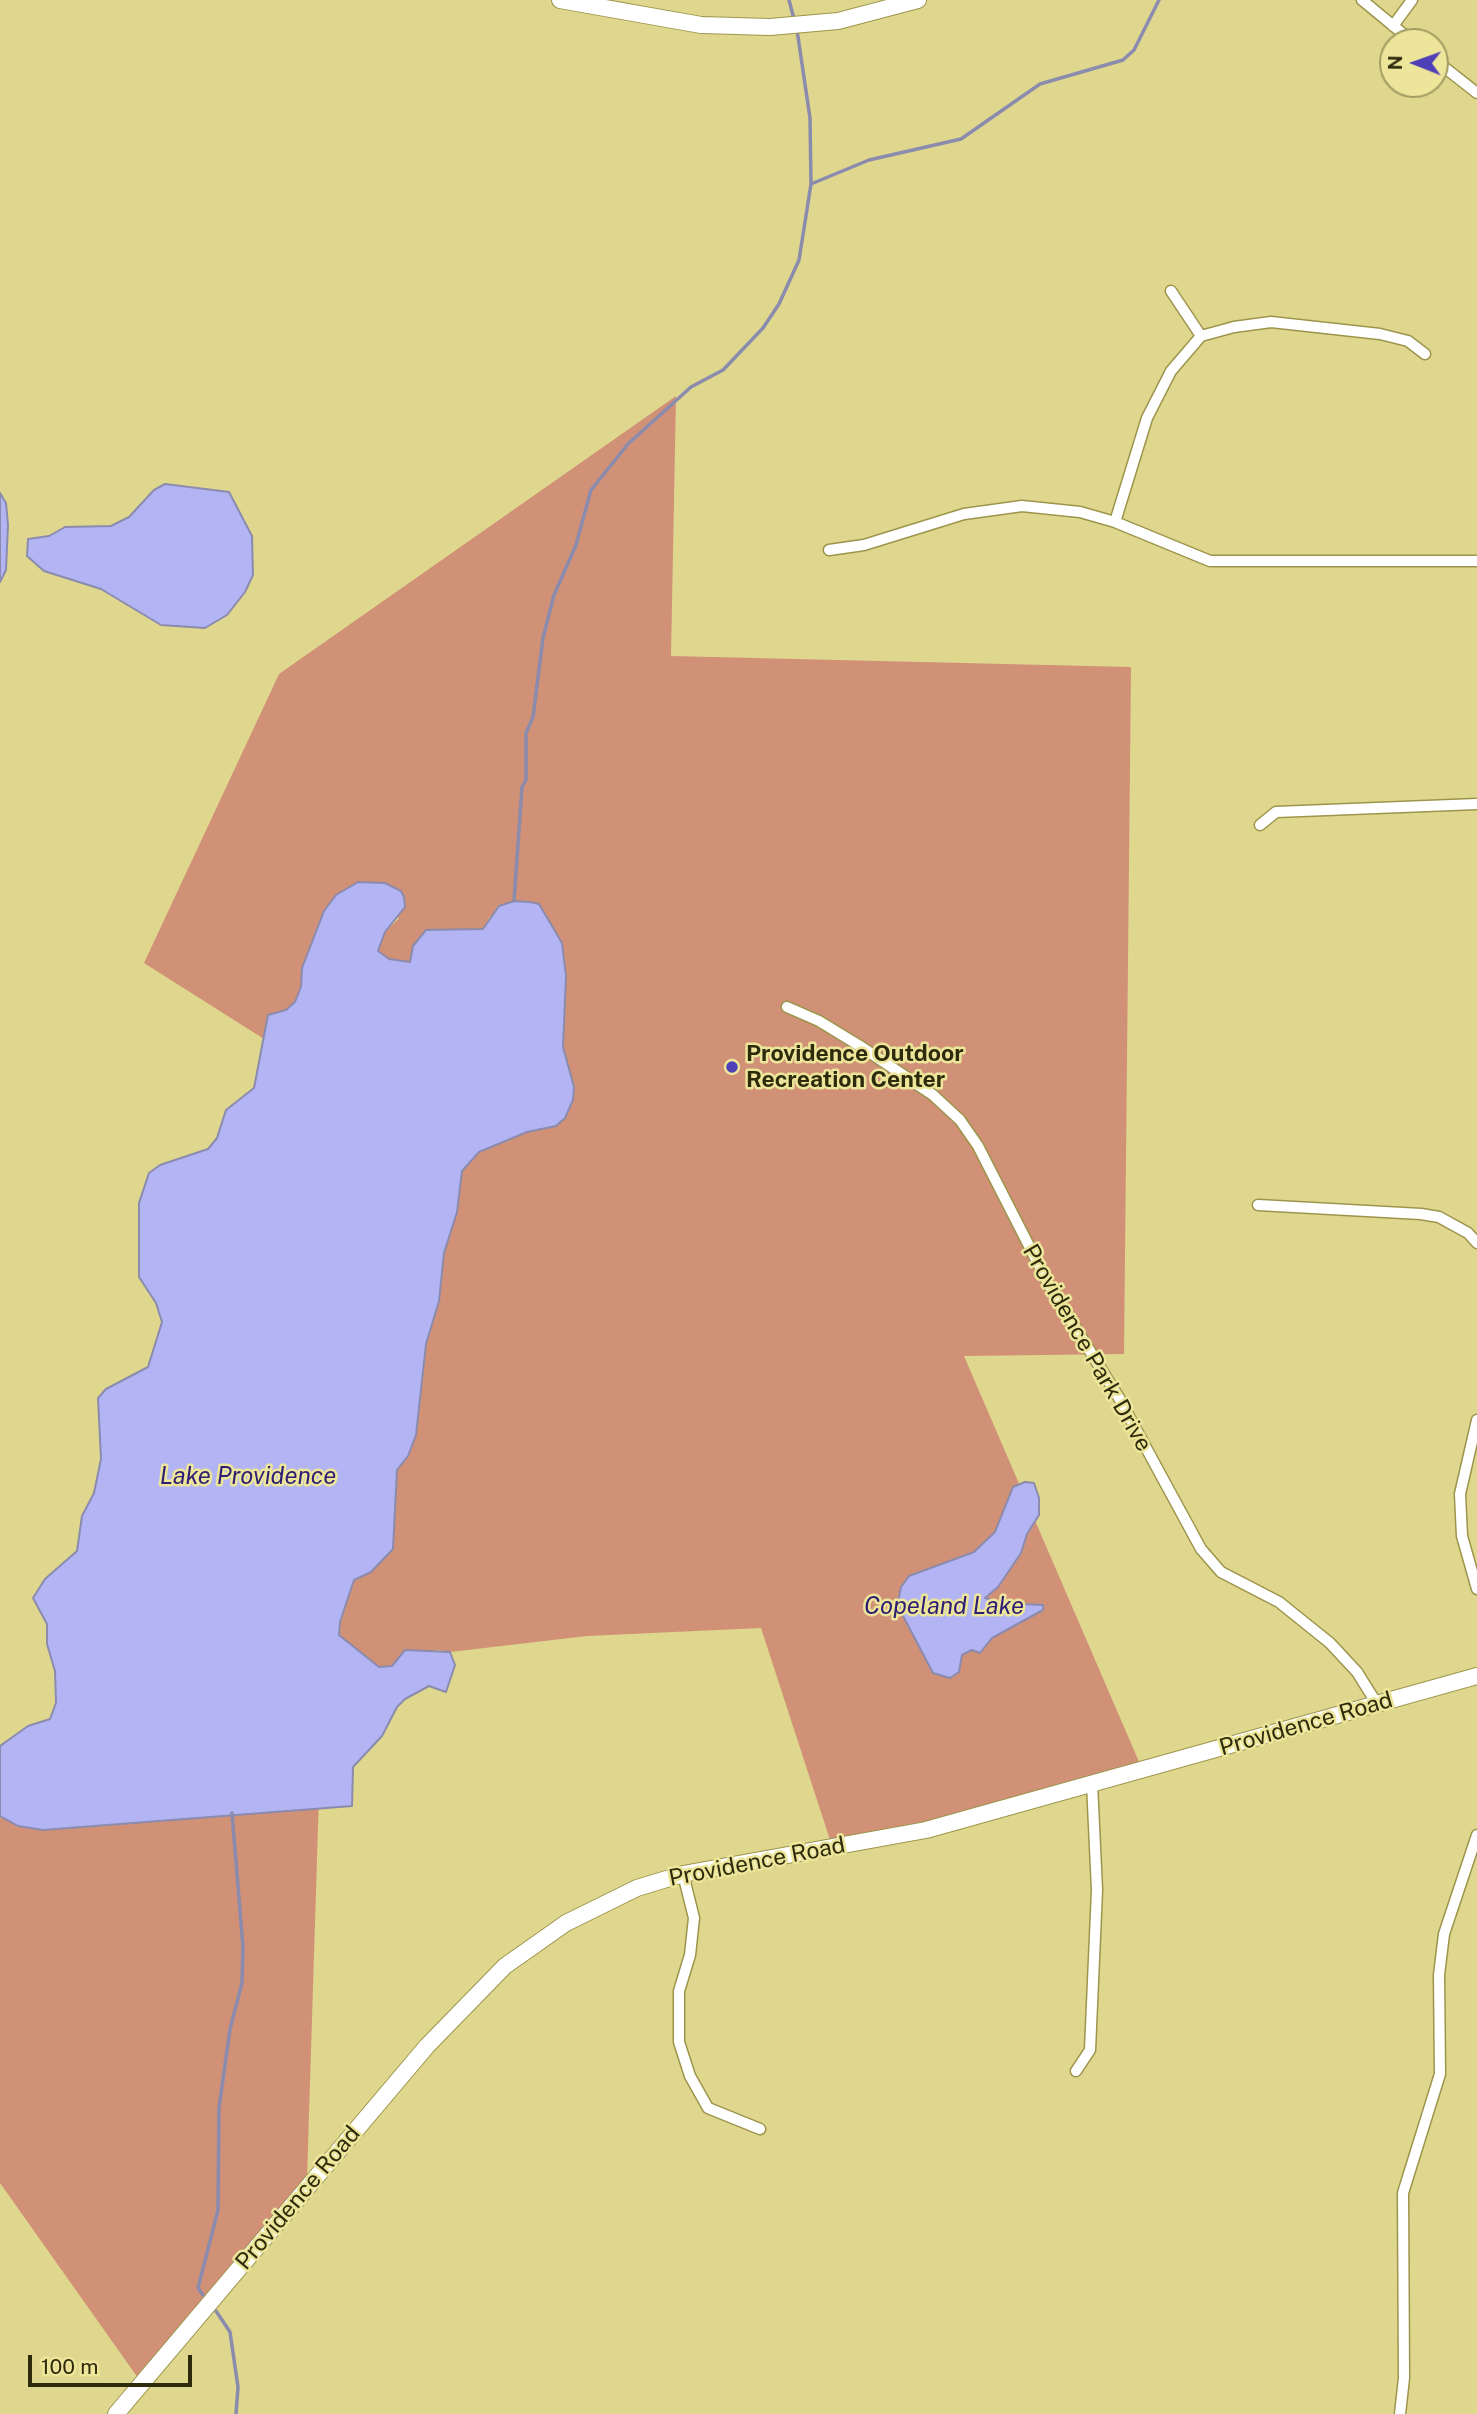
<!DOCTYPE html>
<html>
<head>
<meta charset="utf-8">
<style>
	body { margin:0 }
	#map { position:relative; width:1477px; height:2414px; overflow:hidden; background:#dfd78e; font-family:"Public Sans",sans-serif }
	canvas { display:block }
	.north { position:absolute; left:1379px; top:28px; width:70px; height:70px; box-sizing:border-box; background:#ece59a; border:2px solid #a09b61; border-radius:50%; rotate:271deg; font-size:19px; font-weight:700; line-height:28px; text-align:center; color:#2e2b0c }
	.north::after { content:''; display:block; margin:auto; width:24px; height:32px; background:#5040b7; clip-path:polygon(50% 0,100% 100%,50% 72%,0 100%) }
	.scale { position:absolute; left:28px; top:2355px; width:164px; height:32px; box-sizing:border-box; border:4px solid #2e2b0c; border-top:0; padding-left:9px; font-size:21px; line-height:24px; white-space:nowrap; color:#2e2b0c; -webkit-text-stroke:5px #ece59a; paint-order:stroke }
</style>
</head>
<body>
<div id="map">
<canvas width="1477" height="2414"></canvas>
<div class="north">N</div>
<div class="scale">100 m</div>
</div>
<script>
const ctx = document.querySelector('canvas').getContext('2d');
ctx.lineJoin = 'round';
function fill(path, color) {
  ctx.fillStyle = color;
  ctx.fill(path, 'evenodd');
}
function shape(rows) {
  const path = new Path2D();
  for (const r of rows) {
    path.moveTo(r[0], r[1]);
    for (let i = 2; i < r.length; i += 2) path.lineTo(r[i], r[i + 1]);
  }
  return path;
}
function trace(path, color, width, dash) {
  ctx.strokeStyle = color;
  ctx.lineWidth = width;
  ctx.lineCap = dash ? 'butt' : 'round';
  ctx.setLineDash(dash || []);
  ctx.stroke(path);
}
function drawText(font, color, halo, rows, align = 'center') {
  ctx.font = font + ' "Public Sans",sans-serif';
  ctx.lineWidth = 5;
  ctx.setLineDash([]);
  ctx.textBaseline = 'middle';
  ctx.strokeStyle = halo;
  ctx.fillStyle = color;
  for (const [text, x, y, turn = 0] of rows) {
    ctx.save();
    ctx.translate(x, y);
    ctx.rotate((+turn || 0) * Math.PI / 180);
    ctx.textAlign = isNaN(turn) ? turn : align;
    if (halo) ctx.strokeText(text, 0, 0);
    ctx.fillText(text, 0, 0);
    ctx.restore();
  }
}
const green = shape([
	[676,396,671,656,1131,667,1124,1354,964,1356,1143,1771,832,1846,761,1628,587,1636,450,1652,436,1650,392,1666,379,1667,339,1635,340,1622,354,1580,371,1572,393,1549,397,1470,408,1456,416,1435,426,1344,439,1301,444,1253,457,1212,462,1171,479,1152,527,1132,556,1126,574,1087,563,1047,566,976,562,943,490,916,484,929,426,930,410,962,389,959,378,951,385,932,399,918,358,882,336,895,302,968,301,987,295,1002,286,1010,268,1015,264,1039,144,963,279,674],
	[319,1795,307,2178,143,2385,0,2183,0,1818,41,1821,202,1817]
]);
const water = shape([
	[165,484,229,492,252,536,253,575,245,592,227,615,205,628,161,625,101,589,44,571,27,556,28,539,49,536,65,527,111,526,129,517,154,490,165,484],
	[0,493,6,503,8,525,6,570,0,582,0,493],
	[358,882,385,883,401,891,404,897,405,907,385,932,378,951,389,959,410,962,413,946,426,930,483,929,499,906,514,901,530,902,539,904,562,943,566,976,563,1047,574,1087,573,1100,565,1118,556,1126,527,1132,479,1152,462,1171,457,1212,444,1253,439,1301,426,1344,416,1435,408,1456,397,1470,393,1549,371,1572,354,1580,340,1622,339,1635,379,1667,392,1666,405,1650,450,1652,455,1665,446,1692,429,1686,405,1699,397,1707,382,1736,353,1767,352,1806,43,1830,18,1826,0,1816,0,1746,28,1726,50,1719,56,1703,55,1671,47,1644,47,1624,33,1598,45,1579,77,1551,82,1516,94,1493,101,1459,98,1398,106,1389,148,1367,162,1322,156,1303,139,1277,139,1203,149,1173,160,1165,208,1149,217,1138,226,1110,254,1088,268,1015,286,1010,295,1002,301,987,302,968,324,911,336,895,358,882],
	[1025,1482,1034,1483,1039,1498,1039,1515,1027,1534,1021,1553,998,1587,985,1598,1003,1603,1043,1605,1043,1610,992,1638,980,1653,972,1650,962,1655,959,1672,950,1678,933,1673,902,1614,898,1602,901,1587,909,1576,974,1552,995,1532,1013,1487,1025,1482]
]);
const stream = shape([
	[789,0,794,19],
	[811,184,869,160,961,139,1040,84,1123,60,1134,50,1159,0],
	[514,901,522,787,526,780,526,733,533,717,543,638,554,595,576,545,591,490,628,444,691,387,723,370,763,328,779,304,799,260,811,184,810,118,797,30],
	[203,2295,198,2288,218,2210,219,2108,230,2029,242,1983,243,1947,232,1813],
	[216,2311,230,2332,238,2387,236,2414]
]);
const street = shape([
	[1362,0,1413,42],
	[1393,26,1412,0],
	[1435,60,1477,93],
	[1171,291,1201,336],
	[1115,522,1147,418,1171,371,1201,336,1234,327,1271,322,1380,334,1408,341,1425,354],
	[829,550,864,545,964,514,1022,506,1080,512,1115,522,1210,561,1477,561],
	[1260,825,1276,812,1477,804],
	[787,1007,819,1021,860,1046,933,1095,960,1120,978,1146,1049,1285,1119,1398,1201,1549,1221,1572,1279,1602,1330,1643,1357,1672,1377,1704],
	[1258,1205,1421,1214,1439,1217,1468,1233,1477,1243],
	[1477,1420,1460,1494,1462,1536,1477,1589],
	[683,1874,694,1918,690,1955,679,1991,679,2042,690,2076,708,2108,760,2129],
	[1076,2071,1090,2050,1097,1890,1092,1783],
	[1400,2414,1404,2378,1403,2193,1440,2074,1439,1975,1444,1934,1477,1835]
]);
const secondary = shape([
	[560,0,701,25,770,27,838,21,918,0],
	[116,2414,427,2046,505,1966,566,1923,637,1888,683,1874,926,1830,1477,1676]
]);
const markers = [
	[732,1067,7,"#5040b7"]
];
const poiNames = [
	["Providence Outdoor",746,1054],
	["Recreation Center",746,1080]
];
const streetNames = [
	["Providence Park Drive",1087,1348,60],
	["Providence Road",1306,1724,-16],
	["Providence Road",757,1862,-11],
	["Providence Road",298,2198,-50]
];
const waterNames = [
	["Lake Providence",248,1477],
	["Copeland Lake",944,1607]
];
fill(green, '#d19177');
fill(water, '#b3b4f3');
trace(water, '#8b8bae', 2);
trace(stream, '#8b8bae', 3.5);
trace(street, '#9d954c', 13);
trace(secondary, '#9d954c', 18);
trace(street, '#fff', 10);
trace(secondary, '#fff', 16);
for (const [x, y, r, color] of markers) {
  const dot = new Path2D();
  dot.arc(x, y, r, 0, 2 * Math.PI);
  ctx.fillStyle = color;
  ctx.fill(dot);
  trace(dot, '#ece59a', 2.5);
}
drawText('bold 23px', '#2e2b0c', '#ece59a', poiNames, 'left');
drawText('23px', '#2e2b0c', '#ece59a', streetNames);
drawText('italic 24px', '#2d1d74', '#ece59a', waterNames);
</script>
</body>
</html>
